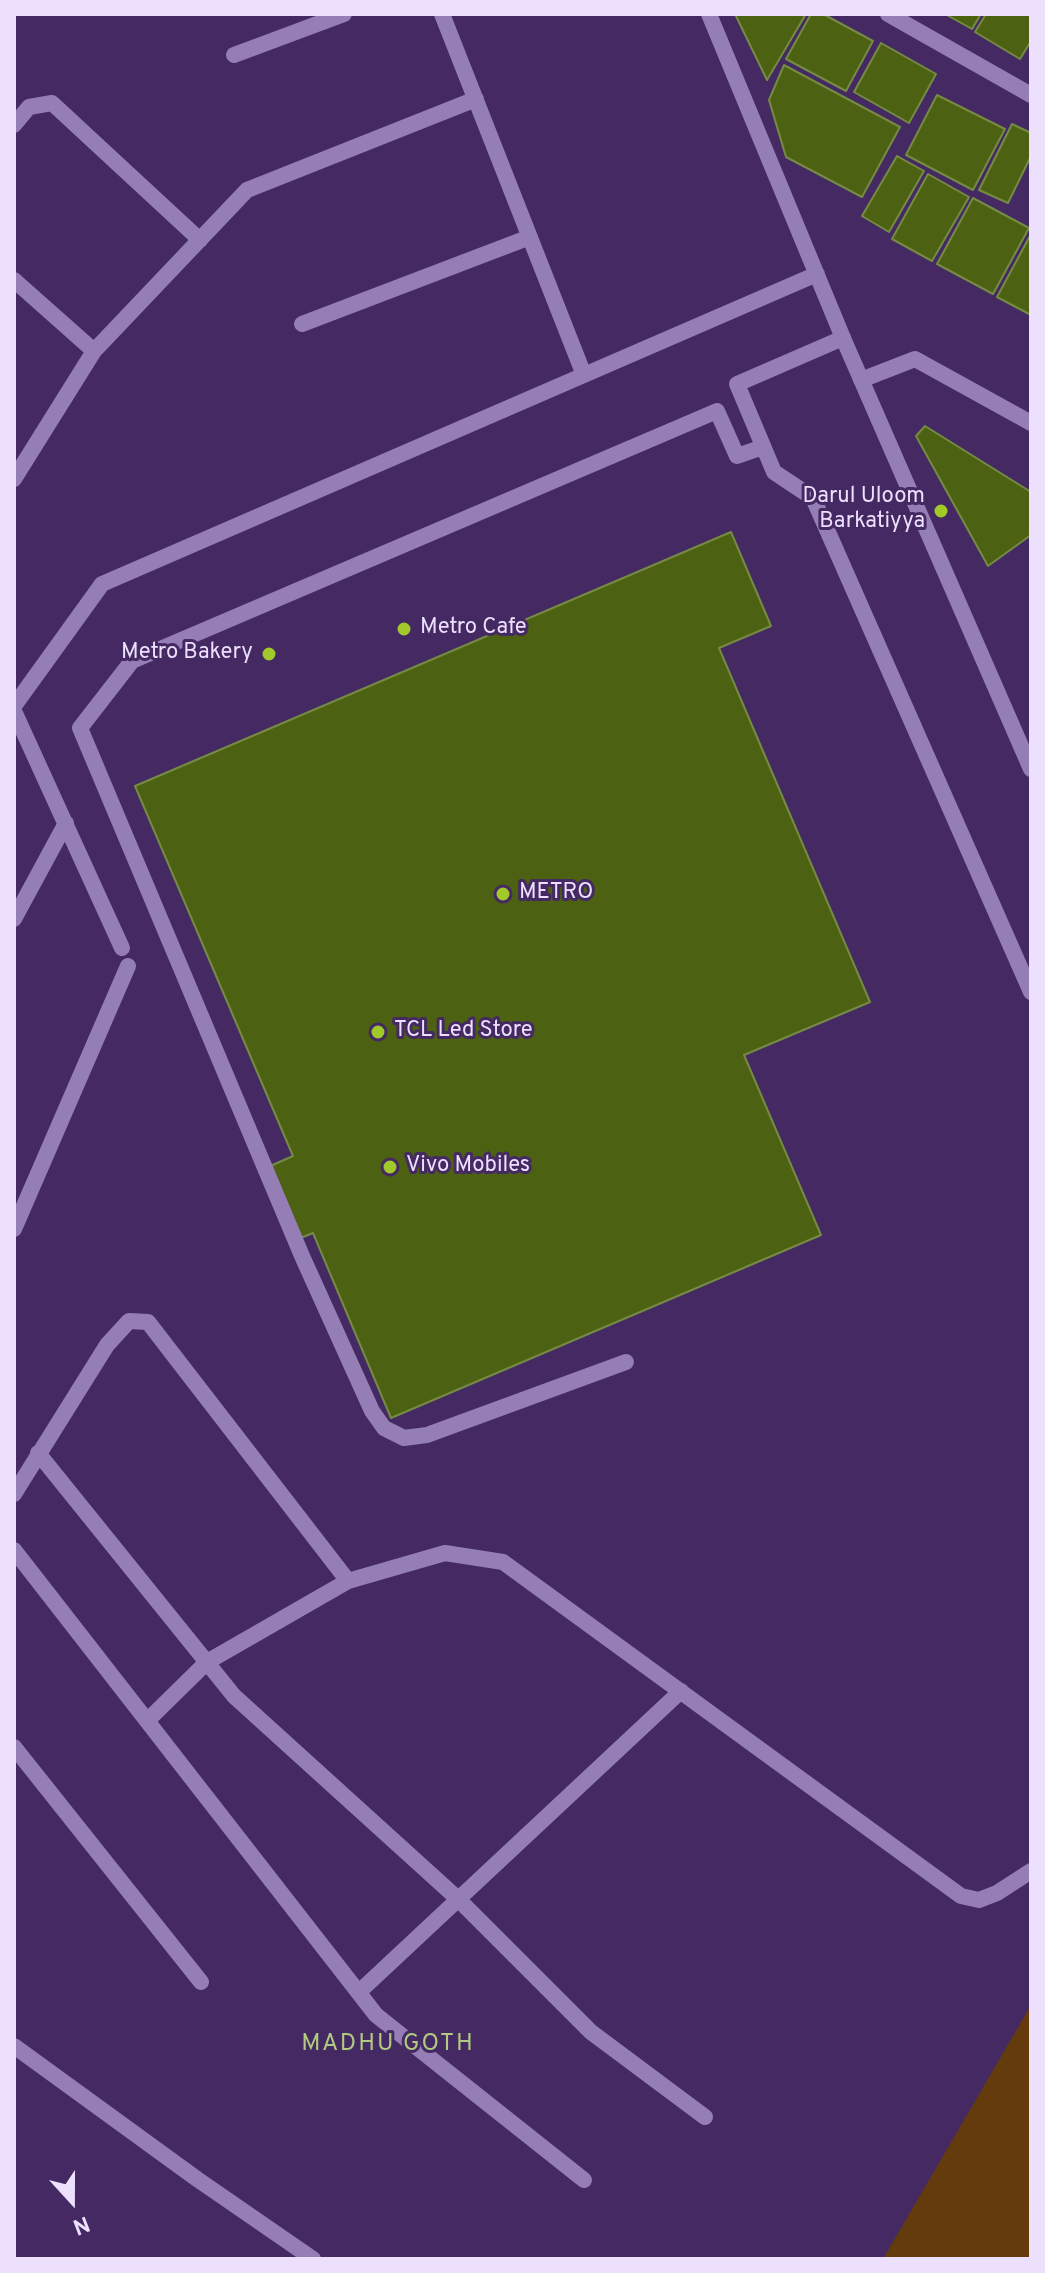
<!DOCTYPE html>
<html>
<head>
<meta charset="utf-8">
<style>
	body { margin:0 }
	#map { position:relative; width:1045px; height:2273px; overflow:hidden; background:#442962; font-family:Overpass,sans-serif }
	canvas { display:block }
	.frame { position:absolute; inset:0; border:16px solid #ece0fd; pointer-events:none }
	.north { position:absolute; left:32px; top:2161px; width:80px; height:80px; -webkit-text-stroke:6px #442962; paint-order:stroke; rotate:159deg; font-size:22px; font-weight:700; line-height:32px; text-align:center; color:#ece0fd }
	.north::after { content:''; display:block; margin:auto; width:28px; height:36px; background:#ece0fd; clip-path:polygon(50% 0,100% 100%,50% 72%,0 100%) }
</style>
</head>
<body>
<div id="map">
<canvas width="1045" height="2273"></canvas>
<div class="frame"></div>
<div class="north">N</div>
</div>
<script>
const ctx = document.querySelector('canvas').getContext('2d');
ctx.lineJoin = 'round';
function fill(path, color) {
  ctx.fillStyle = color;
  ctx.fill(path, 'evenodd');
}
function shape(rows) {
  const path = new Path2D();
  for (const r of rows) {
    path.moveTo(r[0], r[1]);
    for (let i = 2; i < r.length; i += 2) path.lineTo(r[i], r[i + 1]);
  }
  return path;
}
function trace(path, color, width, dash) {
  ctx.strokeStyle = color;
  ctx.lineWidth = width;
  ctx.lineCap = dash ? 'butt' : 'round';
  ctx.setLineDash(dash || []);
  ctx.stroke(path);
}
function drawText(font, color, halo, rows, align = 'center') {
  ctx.font = font + ' Overpass,sans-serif';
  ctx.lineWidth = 6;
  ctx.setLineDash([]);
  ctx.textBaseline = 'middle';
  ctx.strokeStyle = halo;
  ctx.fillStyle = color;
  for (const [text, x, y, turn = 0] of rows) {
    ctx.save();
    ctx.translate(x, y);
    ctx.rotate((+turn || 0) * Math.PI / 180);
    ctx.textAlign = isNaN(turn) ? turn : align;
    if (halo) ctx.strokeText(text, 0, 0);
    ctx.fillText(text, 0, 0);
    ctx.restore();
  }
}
const green = shape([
	[1031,2005,1031,2259,883,2259]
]);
const building = shape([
	[735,14,806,14,767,80,735,14],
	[811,14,823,14,873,41,846,91,786,59,811,14],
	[945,14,981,14,972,29,945,14],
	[986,14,1031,14,1031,41,1020,59,975,32,986,14],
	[881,43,936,74,909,123,854,92,881,43],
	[784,65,900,127,862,197,786,157,769,100,784,65],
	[937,95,1005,129,973,190,906,155,937,95],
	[1012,124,1031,133,1031,156,1008,203,979,190,1012,124],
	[897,156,924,171,889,232,862,216,897,156],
	[928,174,969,197,932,261,892,239,928,174],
	[973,198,1029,228,993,294,937,264,973,198],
	[1031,234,1031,315,997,297,1031,234],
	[925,426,1031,492,1031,535,988,566,916,436,925,426],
	[731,532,771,626,719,648,870,1002,744,1055,821,1235,391,1418,313,1233,298,1239,268,1167,293,1156,135,786,731,532]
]);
const service = shape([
	[843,338,737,384,774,472,813,498,1031,992],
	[626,1362,427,1435,404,1438,384,1428,372,1411,302,1256,80,728,132,661,717,411,737,456,763,447]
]);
const minor = shape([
	[442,14,584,375],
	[709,14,843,338,1031,769],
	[888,14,1031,95],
	[234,55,344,14],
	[14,125,29,107,52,103,200,240],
	[14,280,94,351],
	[302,324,530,237],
	[861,380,915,359,1031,423],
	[14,479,94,351,247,190,476,99],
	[14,706,102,584,817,274],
	[14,711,122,948],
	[14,919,66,823],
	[14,1229,128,966],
	[38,1453,234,1696,458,1899,591,2032,705,2117],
	[14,1494,107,1345,129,1321,148,1322,348,1581],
	[14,1550,376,2015,584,2180],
	[147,1721,207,1662,348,1581,445,1553,503,1562,961,1896,979,1900,997,1893,1031,1871],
	[14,1747,201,1982],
	[359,1992,681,1691],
	[14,2046,197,2179,313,2259]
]);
const markers = [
	[941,511,8,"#a1c92a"],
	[404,629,8,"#a1c92a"],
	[269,654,8,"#a1c92a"],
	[503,894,8,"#a1c92a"],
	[378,1032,8,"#a1c92a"],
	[390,1167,8,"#a1c92a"]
];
const poiNames = [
	["Darul Uloom",925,498,"right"],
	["Barkatiyya",925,523,"right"],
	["Metro Cafe",420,629],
	["Metro Bakery",253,654,"right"],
	["METRO",519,894],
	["TCL Led Store",394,1032],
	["Vivo Mobiles",406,1167]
];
const neighbourhoodNames = [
	["MADHU GOTH",388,2045]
];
fill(green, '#643b0c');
fill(building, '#4d6112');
trace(building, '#758b44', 2);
trace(service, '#957eb5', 16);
trace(minor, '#957eb5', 16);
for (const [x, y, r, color] of markers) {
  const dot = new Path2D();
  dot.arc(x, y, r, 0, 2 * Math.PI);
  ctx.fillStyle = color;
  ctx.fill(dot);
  trace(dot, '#442962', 3);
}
drawText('22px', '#ece0fd', '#442962', poiNames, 'left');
ctx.letterSpacing = '2px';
drawText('24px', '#b1c980', '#442962', neighbourhoodNames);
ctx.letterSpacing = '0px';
</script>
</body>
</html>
